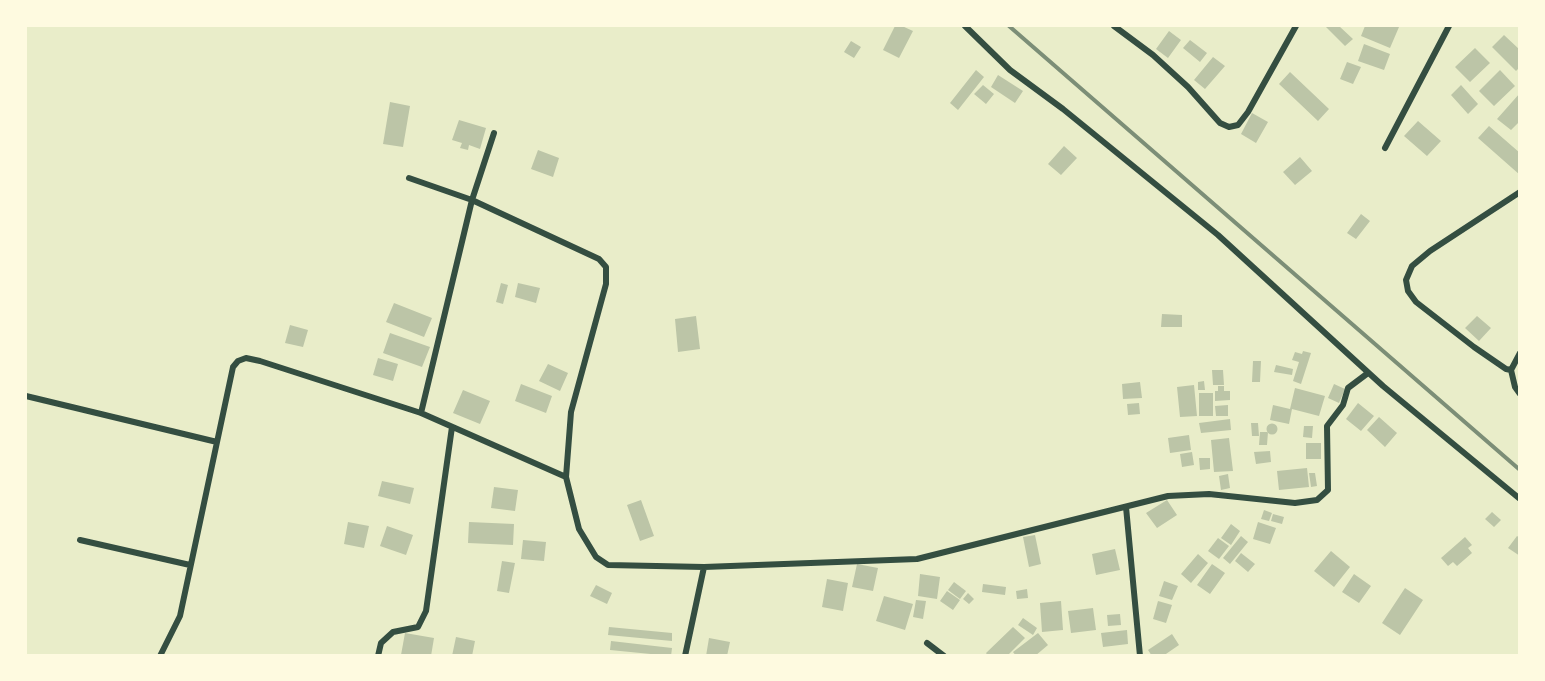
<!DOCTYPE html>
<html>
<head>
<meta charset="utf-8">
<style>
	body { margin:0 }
	#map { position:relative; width:1545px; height:681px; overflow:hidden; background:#e9edc9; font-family:"Playfair Display",serif }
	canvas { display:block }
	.frame { position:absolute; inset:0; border:27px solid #fefae0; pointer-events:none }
</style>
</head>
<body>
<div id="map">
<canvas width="1545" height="681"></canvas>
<div class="frame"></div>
</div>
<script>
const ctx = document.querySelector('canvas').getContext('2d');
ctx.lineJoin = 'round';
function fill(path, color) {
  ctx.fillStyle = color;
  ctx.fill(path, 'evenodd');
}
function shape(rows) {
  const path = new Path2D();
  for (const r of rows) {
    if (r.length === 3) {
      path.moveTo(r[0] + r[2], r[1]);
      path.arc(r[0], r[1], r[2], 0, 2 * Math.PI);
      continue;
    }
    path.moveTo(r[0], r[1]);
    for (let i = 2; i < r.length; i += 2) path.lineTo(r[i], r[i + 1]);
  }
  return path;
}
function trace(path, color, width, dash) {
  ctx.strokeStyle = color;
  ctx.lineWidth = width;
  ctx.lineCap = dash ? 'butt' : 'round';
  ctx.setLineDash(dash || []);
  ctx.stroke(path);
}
const building = shape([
	[895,26,902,26,913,31,899,58,883,50],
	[1325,26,1339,26,1353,39,1345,46],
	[1365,26,1399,27,1390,48,1361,36],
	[1169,31,1181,40,1168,58,1156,49],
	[1504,35,1520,50,1520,67,1516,71,1492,47],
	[1190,40,1207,53,1200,62,1183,48],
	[851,41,861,47,854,58,844,52],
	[1364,44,1390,54,1384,70,1358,61],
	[1475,48,1490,63,1470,82,1455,67],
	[1213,57,1225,66,1205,89,1194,80],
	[1347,62,1361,67,1353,84,1340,79],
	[976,70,984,77,958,110,950,103],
	[1500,70,1515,86,1494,106,1479,91],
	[1290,72,1329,109,1318,121,1279,84],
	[998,75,1023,91,1015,103,991,87],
	[983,85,994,94,986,104,974,94],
	[1461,85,1478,104,1468,114,1451,95],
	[1520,93,1520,121,1511,130,1497,119],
	[390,102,410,106,403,147,383,144],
	[1252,113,1268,122,1256,143,1241,134],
	[459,120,486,128,480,149,469,145,468,150,460,148,462,143,452,140],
	[1418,121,1441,141,1427,156,1404,136],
	[1489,126,1520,153,1520,175,1478,138],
	[1064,146,1077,158,1061,175,1048,164],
	[538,150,559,158,553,177,531,169],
	[1300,157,1312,171,1295,185,1283,172],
	[1361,214,1370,221,1356,239,1347,233],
	[501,283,508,285,503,304,496,302],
	[518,283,540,288,536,303,515,297],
	[394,303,432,318,424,337,386,322],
	[1162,314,1182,315,1182,327,1161,327],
	[696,316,700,349,678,352,675,319],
	[1477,316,1491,328,1479,341,1465,328],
	[290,325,308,330,303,347,285,343],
	[390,333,430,347,422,367,383,353],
	[1303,351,1311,353,1301,384,1293,381,1299,362,1292,360,1295,352,1302,354],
	[378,358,398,364,393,381,373,375],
	[1253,361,1261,361,1260,382,1252,382],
	[548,364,568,373,560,391,539,381],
	[1276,365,1293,369,1292,375,1274,372],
	[1212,370,1223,370,1224,385,1213,385],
	[1204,381,1205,390,1198,390,1198,382],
	[1140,382,1142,398,1123,399,1122,384],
	[521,384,552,396,546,413,515,401],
	[1334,384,1345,389,1339,403,1328,398],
	[1194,385,1197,416,1180,417,1177,387],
	[1218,386,1224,386,1224,391,1230,391,1230,400,1215,401,1215,391,1218,391],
	[1295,388,1325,396,1319,416,1292,409,1289,424,1270,420,1273,405,1290,409],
	[463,390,490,401,480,424,453,413],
	[1199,393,1213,393,1213,416,1199,416],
	[1139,403,1140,414,1128,415,1127,404],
	[1358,403,1374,416,1361,431,1346,419],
	[1228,405,1228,416,1216,416,1215,406],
	[1379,417,1397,433,1385,447,1367,430],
	[1230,419,1231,430,1201,433,1199,423],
	[1251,423,1258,423,1259,436,1252,436],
	[1272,429,5.5],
	[1304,426,1313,426,1312,438,1303,437],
	[1260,432,1268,432,1267,445,1259,445],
	[1189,435,1191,450,1170,453,1168,438],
	[1229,438,1233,471,1214,472,1211,440],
	[1306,443,1321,443,1321,459,1306,459],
	[1270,451,1271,462,1256,464,1254,452],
	[1192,452,1194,465,1182,467,1180,454],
	[1199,458,1210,458,1210,469,1200,470],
	[1307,468,1309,487,1279,490,1277,471],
	[1309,473,1315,473,1317,486,1311,487],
	[1228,474,1230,488,1221,490,1219,476],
	[382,481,414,488,410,504,378,496],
	[494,487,518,490,515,511,491,508],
	[641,500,654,536,640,541,627,505],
	[1167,500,1177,515,1157,528,1146,513],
	[1264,510,1272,513,1269,521,1261,519],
	[1492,512,1501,520,1494,527,1485,519],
	[1273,514,1284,517,1282,524,1271,521],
	[348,522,369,526,364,548,344,544],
	[469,522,514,524,513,545,468,543],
	[1258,522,1276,528,1270,544,1253,539],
	[1231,524,1240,531,1231,545,1221,538],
	[387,526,413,535,406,555,380,546],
	[1035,535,1041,564,1029,567,1023,537],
	[1241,536,1248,542,1230,564,1223,558],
	[1517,536,1520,538,1520,556,1508,548],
	[1465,537,1472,545,1468,548,1472,553,1457,566,1453,562,1448,566,1441,558],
	[1218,538,1229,546,1219,559,1208,551],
	[523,540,546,542,544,561,521,559],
	[1115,549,1120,570,1096,575,1092,554],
	[1331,551,1350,567,1334,587,1314,571],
	[1241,553,1255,564,1248,572,1235,561],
	[1198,554,1208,563,1191,583,1181,574],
	[502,561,515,563,509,593,497,591],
	[857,564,878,568,873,591,852,587],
	[1212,564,1225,573,1210,594,1197,585],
	[920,574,940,577,937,599,918,596],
	[1354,574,1371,586,1359,603,1342,592],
	[827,579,848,583,843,611,822,607],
	[1164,581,1178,586,1172,600,1159,596],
	[954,582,966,591,960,599,948,590],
	[983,584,1006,587,1005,595,982,592],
	[596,585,612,593,607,604,590,596],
	[1405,588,1423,600,1400,635,1382,623],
	[1027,589,1028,598,1017,599,1016,591],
	[947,591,960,600,953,610,940,601],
	[968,593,974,599,969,604,963,599],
	[884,596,913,604,905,630,876,621],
	[916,600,926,601,923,619,913,617],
	[1061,601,1063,630,1042,632,1040,603],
	[1158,601,1172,605,1166,623,1153,619],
	[1093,608,1096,630,1071,633,1068,611],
	[1120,614,1121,625,1108,626,1107,615],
	[1023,618,1037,628,1033,635,1018,625],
	[609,627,672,633,672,641,608,635],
	[1013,627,1025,638,1007,656,988,656,986,653],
	[1127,630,1128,644,1103,647,1101,633],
	[405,633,434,638,431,656,401,655],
	[1038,633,1048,645,1035,656,1016,656,1013,652],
	[1172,634,1179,645,1163,656,1152,656,1148,650],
	[456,637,475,641,472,656,452,656],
	[709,638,730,642,727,656,706,656],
	[611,641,672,648,671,656,610,650]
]);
const minor = shape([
	[965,26,1010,70,1063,109,1218,235,1383,386,1520,499],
	[1114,26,1153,55,1188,87,1220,123,1229,127,1238,125,1248,112,1296,26],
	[1385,148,1449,26],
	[409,178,472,200,599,259,606,267,606,284,571,412,566,477,579,529,596,557,608,565,704,567,917,559,1168,496,1209,494,1295,503,1317,500,1328,490,1327,426,1343,405,1348,388,1368,373],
	[1520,353,1511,370,1515,387,1520,394],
	[1511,370,1506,369,1474,347,1416,302,1408,291,1406,280,1412,266,1430,251,1520,192],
	[26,396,217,442],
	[421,413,472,200,494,133],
	[1126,507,1140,656],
	[80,540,190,565],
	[927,643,944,656],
	[160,656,180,616,233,367,238,361,246,358,260,361,421,413,566,477],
	[378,656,381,643,393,632,418,627,426,611,452,427],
	[685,656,704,567]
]);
const rail = shape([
	[1009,26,1520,470]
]);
fill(building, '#bcc5a7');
trace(minor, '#344e41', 6);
trace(rail, '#7c8e77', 4);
</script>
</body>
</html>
